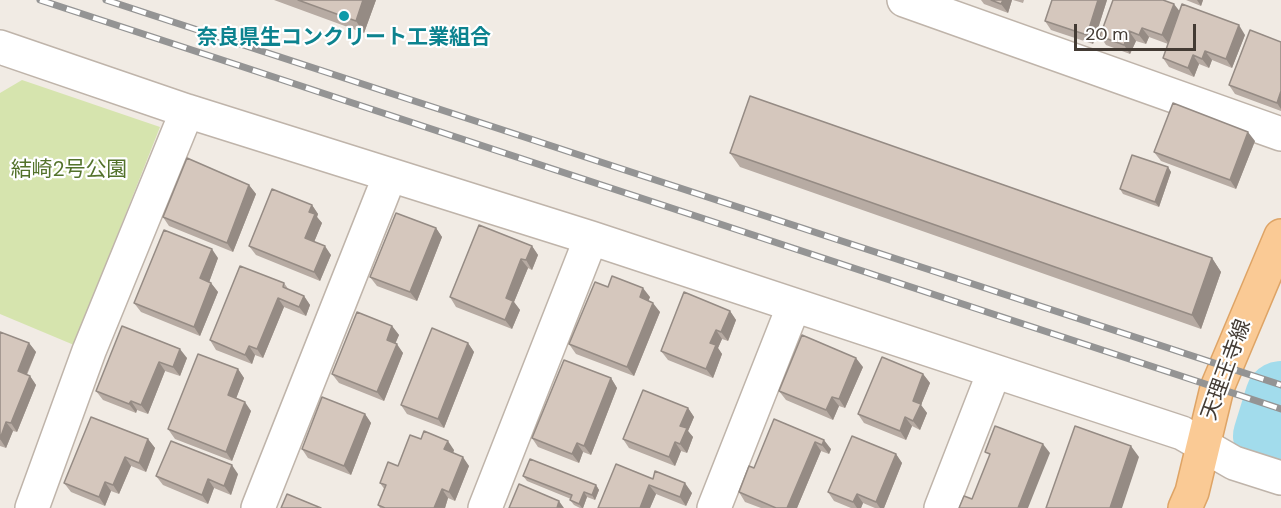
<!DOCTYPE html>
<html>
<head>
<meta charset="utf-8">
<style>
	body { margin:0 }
	#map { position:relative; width:1281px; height:508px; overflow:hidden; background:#f1ebe4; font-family:"DM Sans",sans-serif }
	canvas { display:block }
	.scale { position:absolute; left:1074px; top:24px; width:122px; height:27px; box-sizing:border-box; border:3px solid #433b34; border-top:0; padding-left:8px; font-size:18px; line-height:21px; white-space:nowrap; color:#433b34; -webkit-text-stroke:4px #fff; paint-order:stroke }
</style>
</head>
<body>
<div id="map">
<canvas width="1281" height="508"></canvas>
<div class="scale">20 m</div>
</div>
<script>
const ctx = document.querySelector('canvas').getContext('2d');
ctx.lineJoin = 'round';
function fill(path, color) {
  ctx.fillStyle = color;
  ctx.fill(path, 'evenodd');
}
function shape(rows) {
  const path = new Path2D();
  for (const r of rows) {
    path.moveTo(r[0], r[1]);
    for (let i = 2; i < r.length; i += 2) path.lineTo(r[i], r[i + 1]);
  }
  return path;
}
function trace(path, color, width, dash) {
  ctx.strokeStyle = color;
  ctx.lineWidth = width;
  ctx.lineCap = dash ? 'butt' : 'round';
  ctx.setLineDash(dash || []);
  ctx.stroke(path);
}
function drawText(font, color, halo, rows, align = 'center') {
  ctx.font = font + ' "DM Sans","Noto Sans JP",sans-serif';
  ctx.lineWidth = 4.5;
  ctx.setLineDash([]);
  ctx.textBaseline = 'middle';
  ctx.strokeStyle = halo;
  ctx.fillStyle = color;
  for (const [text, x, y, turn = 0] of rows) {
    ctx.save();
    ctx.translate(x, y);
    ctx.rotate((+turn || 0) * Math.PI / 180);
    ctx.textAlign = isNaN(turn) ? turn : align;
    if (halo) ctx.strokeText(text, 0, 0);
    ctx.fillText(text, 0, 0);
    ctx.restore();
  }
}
const green = shape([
	[22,80,160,127,74,345,0,314,0,93]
]);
const river = shape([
	[1269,436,1281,397]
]);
const minor = shape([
	[904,0,1281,134],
	[0,47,187,111,591,238,1182,433,1234,463,1281,478],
	[32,508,89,351,187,111],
	[258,508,390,175],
	[485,508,591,238],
	[714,508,794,305],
	[941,508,994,372]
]);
const major = shape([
	[1185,508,1192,492,1217,388,1281,236]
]);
const rail = shape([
	[40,0,1281,409],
	[106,0,1281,385]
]);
const wall = shape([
	[274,0,376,0,364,33],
	[981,0,1012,0,1008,13,984,4],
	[1013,0,1024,0,1023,3],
	[1107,0,1093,44,1051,30,1045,21],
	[1186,0,1203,0,1201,6],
	[1179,12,1245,35,1232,68,1212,60,1209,68,1199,64,1194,77,1169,67,1163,58,1168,44,1149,37,1146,44,1136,41,1130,54,1106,45,1100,36],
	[1281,42,1281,111,1235,94,1229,85],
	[1255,141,1236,189,1161,161,1154,152],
	[730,153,1212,258,1221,272,1201,329,740,167],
	[1168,167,1171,172,1159,207,1123,194,1120,189],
	[249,185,256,194,233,252,169,226,163,217],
	[312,205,318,214,317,217,322,223,314,242,331,255,320,281,256,255,249,246],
	[436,228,442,237,417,301,377,286,370,277],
	[532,246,538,255,532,270,528,268,514,302,520,310,512,329,456,307,450,297],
	[218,258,209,282,211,283,218,292,200,336,141,312,134,303],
	[284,283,289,290,304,296,310,305,306,316,284,307,263,358,255,355,252,364,216,350,210,340],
	[608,287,650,297,648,301,660,312,634,376,576,354,569,344],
	[730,311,736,320,728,341,722,339,718,348,722,354,713,378,668,360,661,351],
	[122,326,187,358,180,376,165,371,148,414,137,410,136,413,103,400,96,391],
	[392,326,399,335,395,343,403,353,384,401,339,383,332,374],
	[0,332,29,343,36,352,27,375,30,376,36,385,17,432,13,431,6,448,0,446],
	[468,343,474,352,444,428,407,414,401,405],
	[863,367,845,408,839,406,833,420,786,400,779,391],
	[238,369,244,378,236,398,251,411,232,461,175,439,168,429],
	[923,374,930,383,921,405,927,413,920,430,912,426,906,440,864,423,858,414],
	[611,378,617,388,591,455,583,452,579,463,538,447,532,438],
	[688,408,694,417,688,431,693,437,687,453,681,451,675,466,629,448,623,439],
	[365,414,371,423,351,475,308,458,302,449],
	[774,419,831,449,829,454,821,451,797,508,761,508,745,502,739,492,754,468],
	[148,439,155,448,146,472,131,466,119,494,111,491,105,506,71,492,64,483],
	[421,439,454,450,453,453,469,466,455,501,448,498,445,508,380,508,378,505,385,490,380,483,398,466],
	[896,454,902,463,884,508,875,508,863,503,861,508,851,508,834,501,828,492],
	[238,474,231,495,214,488,208,504,163,485,156,476],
	[523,476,596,485,599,490,595,500,587,497,583,508,580,508,574,505,570,500,571,499,527,481],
	[653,479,692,493,686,506,656,494,650,508,598,508]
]);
const shadedWall = shape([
	[363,0,376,0,364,33,356,21],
	[1003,0,1012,0,1008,13,1001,4],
	[1098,0,1107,0,1093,44,1087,35],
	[1197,0,1203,0,1201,6],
	[1174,4,1181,13,1169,44,1162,35],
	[1239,25,1245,35,1232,68,1226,59],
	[1142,28,1149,37,1146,44,1139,35],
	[1129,31,1136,41,1130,54,1124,45],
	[1205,51,1212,60,1209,68,1202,59],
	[1193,55,1199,64,1194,77,1188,68],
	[1281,91,1281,109,1277,103],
	[1248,132,1255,141,1236,189,1230,180],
	[1168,167,1171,172,1159,207,1155,202],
	[249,185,256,194,233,252,227,243],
	[312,205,318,214,317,217,322,223,312,247,305,238,309,212],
	[436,228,442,237,417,301,410,292],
	[325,246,331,255,320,281,314,272],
	[532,246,538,255,532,270,526,260],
	[212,249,218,258,207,288,200,278],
	[1212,258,1221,272,1201,329,1192,315],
	[521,259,528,268,514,302,520,310,512,329,505,320,506,298],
	[211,283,218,292,200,336,194,327],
	[643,288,650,297,646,307,640,297],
	[304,296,310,305,306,316,299,307],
	[278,298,284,307,263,358,257,349],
	[653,303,660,312,634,376,627,367],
	[730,311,736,320,728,341,721,332],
	[392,326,399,335,393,349,387,340],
	[716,330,722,339,718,348,722,354,713,378,706,369,710,343],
	[29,343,36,352,24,380,18,371],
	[468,343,474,352,444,428,438,419],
	[397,344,403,353,384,401,377,392],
	[249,346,255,355,252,364,245,355],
	[180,349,187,358,180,376,173,367],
	[856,358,863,367,845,408,839,399],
	[159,362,165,371,148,414,141,405],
	[238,369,244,378,234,404,228,395],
	[923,374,930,383,921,405,927,413,920,430,913,421,913,401],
	[30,376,36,385,17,432,11,423],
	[611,378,617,388,591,455,584,446],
	[832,397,839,406,833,420,826,410],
	[131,401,137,410,136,413,129,404],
	[245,402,251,411,232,461,226,452],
	[688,408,694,417,688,431,693,437,687,453,680,444,680,426],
	[365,414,371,423,351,475,344,466],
	[905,417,912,426,906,440,900,431],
	[6,422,13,431,6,448,0,439],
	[148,439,155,448,146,472,139,463],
	[824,440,831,449,829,454,822,445],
	[448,441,454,450,451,459,444,449],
	[675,442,681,451,675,466,669,457],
	[815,442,821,451,797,508,787,508],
	[577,443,583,452,579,463,572,454],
	[1043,444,1050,453,1028,508,1018,508],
	[1131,446,1139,457,1122,508,1110,508],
	[896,454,902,463,884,508,880,508,876,502],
	[125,457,131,466,119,494,113,485],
	[463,457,469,466,455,501,449,492],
	[232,465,238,474,231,495,224,486],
	[208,479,214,488,208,504,202,495],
	[105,482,111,491,105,506,99,497],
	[685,483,692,493,686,506,680,497],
	[596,485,599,490,595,500,592,495],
	[649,485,656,494,650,508,640,508],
	[442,489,448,498,445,508,434,508],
	[584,492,587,497,583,508,582,508,579,504],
	[857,494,863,503,861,508,857,508,853,502],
	[559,501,564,508,556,508]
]);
const building = shape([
	[298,0,363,0,356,21,298,0],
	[991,0,1003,0,1001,4,991,0],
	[1052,0,1098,0,1087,35,1045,21,1052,0],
	[1113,0,1163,0,1174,4,1162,35,1142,28,1139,35,1129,31,1124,45,1100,36,1113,0],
	[1182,4,1239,25,1226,59,1205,51,1202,59,1193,55,1188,68,1163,58,1182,4],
	[1250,30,1281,42,1281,91,1277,103,1229,85,1250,30],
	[750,96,1212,258,1192,315,730,153,750,96],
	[1173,103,1248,132,1230,180,1154,152,1173,103],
	[1132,155,1168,167,1155,202,1120,189,1132,155],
	[187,158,249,185,227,243,163,217,187,158],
	[272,189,312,205,309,212,315,214,305,238,325,246,314,272,249,246,272,189],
	[396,213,436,228,410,292,370,277,396,213],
	[479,225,532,246,526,260,521,259,506,298,513,301,505,320,450,297,479,225],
	[164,230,212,249,200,278,211,283,194,327,134,303,164,230],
	[240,266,284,283,283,287,304,296,299,307,278,298,257,349,249,346,245,355,210,340,240,266],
	[612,276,643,288,640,297,653,303,627,367,569,344,595,282,608,287,612,276],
	[684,292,730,311,721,332,716,330,710,343,716,345,706,369,661,351,684,292],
	[357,312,392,326,387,340,397,344,377,392,332,374,357,312],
	[122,326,180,349,173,367,159,362,141,405,131,401,129,404,96,391,122,326],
	[432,328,468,343,438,419,401,405,432,328],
	[0,332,29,343,18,371,30,376,11,423,6,422,0,439,0,332],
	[802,335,856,358,839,399,832,397,826,410,779,391,802,335],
	[198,354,238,369,228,395,245,402,226,452,168,429,198,354],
	[882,357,923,374,913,401,921,404,913,421,905,417,900,431,858,414,882,357],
	[564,360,611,378,584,446,577,443,572,454,532,438,564,360],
	[643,390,688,408,680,426,687,428,680,444,675,442,669,457,623,439,643,390],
	[322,397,365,414,344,466,302,449,322,397],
	[91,417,148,439,139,463,125,457,113,485,105,482,99,497,64,483,91,417],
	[774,419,824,440,822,445,815,442,787,508,776,508,739,492,749,466,754,468,774,419],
	[995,426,1043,444,1018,508,959,508,964,496,972,499,990,454,985,452,995,426],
	[1075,426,1131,446,1110,508,1046,508,1075,426],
	[424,431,448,441,444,449,463,457,449,492,442,489,434,508,385,508,378,505,386,485,380,483,388,462,398,466,410,435,421,439,424,431],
	[852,436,896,454,876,502,857,494,853,502,828,492,852,436],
	[171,441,232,465,224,486,208,479,202,495,156,476,171,441],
	[530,459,596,485,592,495,584,492,579,504,570,500,572,495,523,476,530,459],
	[616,464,653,479,655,471,685,483,680,497,649,485,640,508,598,508,616,464],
	[519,484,559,501,557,508,509,508,519,484],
	[287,494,321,508,281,508,287,494]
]);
const markers = [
	[344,16,6,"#0f9aa8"]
];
const cultureNames = [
	["奈良県生コンクリート工業組合",344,38]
];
const parkNames = [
	["結崎2号公園",69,170]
];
const streetNames = [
	["天理王寺線",1227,370,-70]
];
fill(green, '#d6e4ae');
trace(river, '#a2dcec', 72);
trace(minor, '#bfb4aa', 36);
trace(major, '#dea466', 36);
trace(minor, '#fff', 33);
trace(major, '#faca95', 33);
trace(rail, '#949494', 7);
trace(rail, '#fff', 4.5, [14]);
fill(wall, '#b7aba3');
fill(shadedWall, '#958b84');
fill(building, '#d5c7bd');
trace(building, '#958b84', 1.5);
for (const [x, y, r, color] of markers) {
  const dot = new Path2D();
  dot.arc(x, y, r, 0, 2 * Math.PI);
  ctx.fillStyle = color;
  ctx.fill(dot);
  trace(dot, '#fff', 2);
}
drawText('bold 21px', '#0d838f', '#fff', cultureNames);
drawText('21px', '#53722b', '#fff', parkNames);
drawText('21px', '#433b34', '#fff', streetNames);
</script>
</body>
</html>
